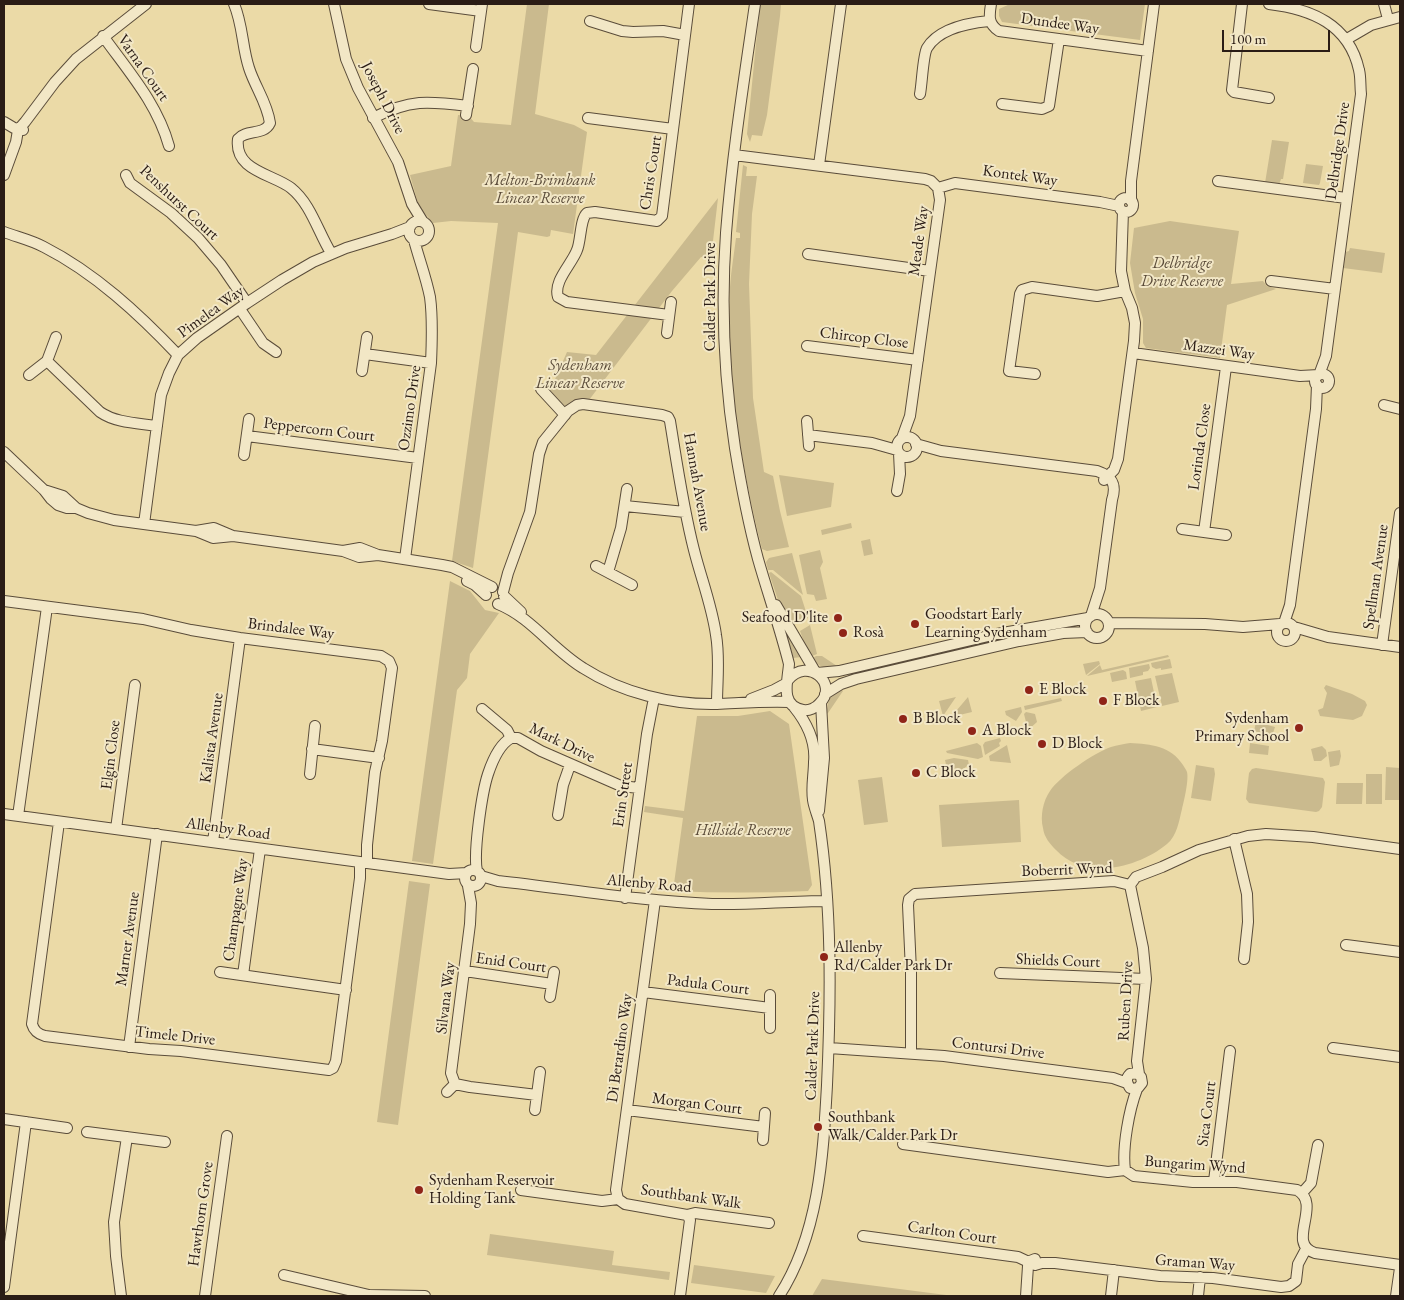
<!DOCTYPE html>
<html>
<head>
<meta charset="utf-8">
<style>
  body { margin:0 }
  #map { position:relative; width:1404px; height:1300px; overflow:hidden; background:#ebdaa7; font-family:"EB Garamond",serif }
  canvas { display:block }
  .frame { position:absolute; inset:0; border:5px solid #2a1c15; pointer-events:none }
  .scale { position:absolute; left:1222px; top:30px; width:108px; height:22px; box-sizing:border-box; border:2px solid #2a1c15; border-top:0; padding-left:6px; font-size:15px; line-height:18px; white-space:nowrap; color:#2a1c15; -webkit-text-stroke:4px #f2e7c6; paint-order:stroke }
</style>
</head>
<body>
<div id="map">
<canvas width="1404" height="1300"></canvas>
<div class="frame"></div>
<div class="scale">100 m</div>
</div>
<script>
const c = document.querySelector('canvas').getContext('2d');
c.lineJoin = 'round';
function fillPath(path, color) {
  c.fillStyle = color;
  c.fill(path, 'evenodd');
}
function strokePath(path, color, width, dash) {
  c.strokeStyle = color;
  c.lineWidth = width;
  c.lineCap = dash ? 'butt' : 'round';
  c.setLineDash(dash || []);
  c.stroke(path);
}
function write(font, color, halo, rows, align = 'center') {
  c.font = font + ' "EB Garamond",serif';
  c.lineWidth = 4;
  c.setLineDash([]);
  c.textBaseline = 'middle';
  c.strokeStyle = halo;
  c.fillStyle = color;
  for (const [text, x, y, turn = 0] of rows) {
    c.save();
    c.translate(x, y);
    c.rotate((+turn || 0) * Math.PI / 180);
    c.textAlign = isNaN(turn) ? turn : align;
    if (halo) c.strokeText(text, 0, 0);
    c.fillText(text, 0, 0);
    c.restore();
  }
}
fillPath(new Path2D(`
  M 527,4 L 549,4 L 535,114 L 574,125 L 587,132 L 573,234 L 551,230 L 550,236 L 547,237 L 518,232 L 473,568 L 452,561 L 498,223 L 451,221 L 433,223 L 419,207 L 410,175 L 451,166 L 458,115 L 469,116 L 474,122 L 511,125 Z
  M 760,4 L 781,4 L 780,16 L 767,115 L 762,136 L 752,135 L 750,142 L 747,134 Z
  M 1010,4 L 1145,4 L 1140,40 L 1002,22 L 999,16 L 999,9 Z
  M 1272,140 L 1289,142 L 1283,179 L 1281,179 L 1279,185 L 1265,183 Z
  M 1306,164 L 1323,166 L 1320,183 L 1319,185 L 1303,183 Z
  M 743,165 L 747,167 L 746,176 L 757,176 L 752,214 L 749,284 L 753,398 L 764,472 L 773,476 L 780,511 L 789,547 L 767,551 L 762,549 C 741,466 726,374 730,287 C 731,271 734,254 736,238 L 740,238 L 740,233 L 736,232 Z
  M 718,198 L 711,258 L 701,257 L 672,291 L 589,400 L 575,401 L 564,408 L 549,393 L 567,352 L 596,355 Z
  M 1170,221 L 1239,231 L 1231,284 L 1263,281 L 1267,286 L 1276,289 L 1227,305 L 1220,358 L 1146,348 L 1143,343 L 1143,319 L 1135,293 L 1130,263 L 1134,228 Z
  M 1350,248 L 1385,253 L 1382,273 L 1343,268 L 1345,252 L 1349,251 Z
  M 779,475 L 834,483 L 831,507 L 787,516 Z
  M 851,523 L 852,528 L 822,535 L 821,530 Z
  M 870,539 L 873,554 L 864,556 L 861,541 Z
  M 820,550 L 823,562 L 820,568 L 827,599 L 816,601 L 814,595 L 807,594 L 799,555 Z
  M 792,553 L 803,595 L 773,570 L 768,570 L 766,562 L 769,558 Z
  M 771,572 L 801,596 L 808,618 L 798,623 L 797,620 L 789,622 L 778,600 L 769,573 Z
  M 450,581 L 470,591 L 485,610 L 499,613 L 470,654 L 467,678 L 457,690 L 433,864 L 412,861 Z
  M 784,623 L 802,657 L 793,658 Z
  M 810,625 L 817,654 L 812,656 L 804,642 L 800,631 Z
  M 1168,655 L 1169,657 L 1087,676 L 1100,665 L 1102,670 Z
  M 816,656 L 822,656 L 837,666 C 826,668 819,669 813,658 Z
  M 1170,659 L 1172,668 L 1161,670 L 1161,668 L 1156,669 L 1152,667 L 1151,663 Z
  M 1099,661 L 1100,664 L 1086,675 L 1083,664 Z
  M 1149,664 L 1150,668 L 1148,671 L 1143,672 L 1143,675 L 1130,678 L 1129,668 Z
  M 1123,670 L 1126,672 L 1127,679 L 1112,682 L 1110,673 Z
  M 1172,673 L 1179,702 L 1162,706 L 1155,676 Z
  M 1151,678 L 1157,707 L 1141,711 L 1135,681 Z
  M 1326,685 L 1352,694 L 1365,701 L 1367,705 L 1362,716 L 1353,720 L 1320,716 L 1318,710 L 1323,708 L 1327,693 L 1324,688 Z
  M 841,689 L 843,691 L 828,713 L 826,714 L 829,699 Z
  M 956,697 L 943,716 L 939,701 Z
  M 968,697 L 972,712 L 951,717 Z
  M 1061,698 L 1062,701 L 1025,710 L 1024,706 Z
  M 1021,707 L 1022,712 L 1016,721 L 1006,715 L 1005,711 Z
  M 770,711 L 789,724 L 812,885 L 808,891 C 763,893 718,893 673,891 L 683,818 L 644,812 L 645,806 L 684,811 L 697,716 L 738,716 Z
  M 1026,712 L 1035,714 L 1037,722 L 1028,730 L 1024,714 Z
  M 1256,722 L 1275,727 L 1272,736 L 1254,731 Z
  M 1000,738 L 1001,741 L 999,743 L 1000,746 L 985,755 L 983,745 L 985,742 Z
  M 977,743 L 981,746 L 983,757 L 978,759 L 947,753 L 946,751 Z
  M 1130,743 C 1151,744 1171,746 1183,765 C 1184,767 1186,769 1187,772 C 1189,780 1184,801 1182,809 C 1179,821 1177,836 1167,844 C 1138,868 1085,881 1056,850 C 1050,844 1044,837 1043,828 C 1040,816 1043,801 1050,791 C 1060,776 1094,753 1111,747 C 1117,745 1124,744 1130,743 Z
  M 1250,743 L 1269,746 L 1268,755 L 1249,753 Z
  M 1007,745 L 1011,763 L 990,761 L 989,756 Z
  M 1322,746 L 1326,750 L 1327,756 L 1321,761 L 1314,761 L 1311,749 Z
  M 1340,750 L 1341,756 L 1339,765 L 1330,767 L 1328,752 Z
  M 954,758 L 968,760 L 969,765 L 949,778 L 945,760 Z
  M 1196,765 L 1214,768 L 1215,774 L 1211,801 L 1191,798 Z
  M 1386,767 L 1400,768 L 1400,800 L 1385,800 Z
  M 1256,768 L 1323,778 L 1325,782 L 1322,807 L 1319,811 L 1316,812 L 1249,803 L 1246,799 L 1249,773 L 1252,769 Z
  M 1366,774 L 1382,774 L 1382,804 L 1366,804 Z
  M 882,777 L 888,822 L 864,825 L 858,780 Z
  M 1337,783 L 1363,783 L 1362,804 L 1336,804 Z
  M 1019,800 L 1021,842 L 942,847 L 939,805 Z
  M 409,881 L 430,884 L 398,1125 L 377,1122 Z
  M 490,1234 L 614,1251 L 612,1265 L 670,1272 L 669,1280 L 487,1255 Z
  M 694,1265 L 775,1276 L 766,1293 L 691,1283 Z
  M 822,1279 L 954,1296 L 812,1296 Z`), '#caba8e');
const minor = new Path2D(`
  M 234,4 C 243,25 242,47 249,68 C 255,87 267,102 270,123 C 264,136 246,129 238,139 C 234,171 273,174 291,188 C 311,204 318,232 331,253
  M 334,4 L 346,59 L 358,88 L 398,162 L 412,204 L 423,222
  M 429,4 L 481,11
  M 755,4 C 744,80 732,156 726,233 C 721,303 724,377 735,448 C 741,485 748,522 758,559 C 768,594 780,628 789,664 C 788,680 779,706 803,710 C 809,711 816,708 820,703 C 839,684 808,656 788,680
  M 991,4 C 989,16 988,24 999,31 L 1148,51
  M 1242,4 L 1232,90 L 1234,92 L 1269,98
  M 1269,4 C 1311,9 1349,24 1359,70 C 1361,78 1360,86 1361,94 L 1326,356 L 1319,375
  M 1384,4 L 1388,19
  M 590,21 L 622,31 L 633,32 L 663,31 L 685,35
  M 103,36 C 128,71 157,103 169,146
  M 1347,39 L 1371,25 L 1400,17
  M 476,47 L 482,4
  M 920,94 C 922,84 923,55 927,48 C 939,28 968,23 989,21
  M 1002,104 L 1042,109 L 1049,106 L 1059,39
  M 466,115 L 473,69
  M 373,118 C 410,99 428,101 468,106
  M 588,118 L 673,129
  M 4,122 L 14,128 L 23,130
  M 734,155 L 925,179 L 931,181 L 938,188 L 940,200 L 910,416 L 902,438
  M 819,165 L 841,4
  M 4,175 L 16,142 L 18,130 L 25,122 L 55,82 L 76,59 L 146,4
  M 126,175 L 130,183 L 171,213 L 198,238 L 221,265 L 247,303
  M 1218,181 L 1346,198
  M 938,188 L 955,183 L 1100,202 L 1119,206
  M1119 205a7 7 0 1 1 14 0a7 7 0 1 1-14 0Z
  M 1131,201 L 1131,181 L 1154,4
  M409 231a10 10 0 1 1 20 0a10 10 0 1 1-20 0Z
  M 4,232 C 17,237 31,240 44,247 C 95,273 139,314 178,355
  M 808,254 L 930,271
  M 1271,281 L 1335,289
  M 240,309 L 263,343 L 276,352
  M 669,315 L 567,302 L 558,297 C 553,281 572,264 577,250 C 581,241 580,219 587,213 L 595,212 L 657,221 L 662,216 L 689,4
  M 667,333 L 671,302
  M 807,346 L 918,360
  M 1133,353 L 1300,376 L 1319,375
  M 365,354 L 431,363
  M 47,361 L 100,412 C 116,423 137,423 157,426
  M 362,371 L 367,337
  M 1035,374 L 1009,371 L 1020,294 L 1022,290 L 1032,287 L 1097,296 L 1125,291
  M1315 381a7 7 0 1 1 14 0a7 7 0 1 1-14 0Z
  M 29,375 L 47,361 L 56,337
  M 541,389 L 565,415
  M 1384,405 L 1400,409
  M 807,421 L 809,446
  M 808,435 L 872,443 L 897,450
  M 247,436 L 418,458
  M897 447a10 10 0 1 1 20 0a10 10 0 1 1-20 0Z
  M 916,444 L 941,451 L 1097,471 C 1112,476 1117,484 1112,500 L 1100,588 L 1091,616
  M 4,452 L 44,490 L 51,499 L 58,505 L 67,508 L 76,508 L 88,513 L 114,520 L 196,531 L 213,538 L 233,536 L 343,551 L 359,557 L 378,555 L 442,565 L 452,567 L 492,587
  M 244,455 L 249,419
  M 1104,480 L 1114,470 L 1118,459 L 1134,341 L 1135,323 L 1132,308 L 1125,291 L 1121,271 L 1123,211
  M 44,490 L 63,496 L 76,508
  M 897,491 L 900,474 L 899,453
  M 625,506 L 685,512
  M 144,524 L 161,395 L 169,373 L 178,355 L 197,338 L 247,303 L 282,280 L 313,262 L 346,248 L 392,234 L 410,227
  M 1182,529 L 1226,535
  M 196,531 L 214,528 L 233,536
  M 1204,532 L 1226,367
  M 343,551 L 360,548 L 378,555
  M 405,559 L 431,363 C 432,341 433,319 430,297 C 426,277 419,259 414,240
  M 596,566 L 632,585
  M 608,572 L 621,528 L 627,489
  M 467,581 L 475,585 L 486,595
  M 503,592 L 508,573 L 530,512 L 539,454 L 543,442 L 568,411 L 577,405 L 583,404 L 662,415 L 668,417 L 670,421 C 677,464 683,507 694,550 C 701,578 712,606 716,635 C 720,658 717,681 717,704
  M 504,596 L 521,612
  M 4,601 L 143,619 L 191,630 L 240,638 L 381,656 L 389,661 L 392,668 L 382,741 L 375,772 L 367,845 L 367,862
  M 498,604 C 531,617 553,650 583,668 C 622,693 671,705 717,704 C 741,703 765,701 789,702
  M 776,605 L 816,673
  M1085 626a12 12 0 1 1 24 0a12 12 0 1 1-24 0Z
  M1277 632a9 9 0 1 1 18 0a9 9 0 1 1-18 0Z
  M 1109,623 L 1205,624 L 1243,627 L 1280,624
  M 1284,623 L 1290,605 L 1316,409 L 1317,385
  M 1294,627 L 1328,637 L 1400,647
  M 1382,645 L 1400,513
  M 817,673 L 839,671 L 997,634 L 1088,618
  M 825,694 L 841,684 L 856,679 L 1019,641 L 1063,633 L 1087,632
  M 751,699 L 774,690 L 787,683
  M 482,709 L 507,730 L 511,738 L 518,738 L 541,751 L 621,786 L 639,788
  M 312,749 L 379,758
  M 310,774 L 315,726
  M 819,811 L 824,758 L 821,703
  M 4,814 L 449,874 L 467,873
  M 558,815 L 563,785 L 570,765
  M 18,816 L 47,607
  M 59,822 L 32,1024 C 34,1031 38,1034 45,1036 L 149,1049 L 181,1051 L 329,1070 L 333,1068 L 336,1061 L 360,878 L 360,862
  M 116,829 L 135,685
  M 1234,839 L 1247,894 L 1248,922 L 1244,959
  M 213,842 L 240,638
  M465 878a8 8 0 1 1 16 0a8 8 0 1 1-16 0Z
  M 477,871 C 473,853 482,792 488,774 C 492,762 500,744 511,738
  M 481,876 L 498,881 C 570,889 640,901 712,904 C 750,905 788,901 827,901
  M 1130,885 L 1136,877 L 1162,867 L 1199,850 L 1248,836 L 1266,834 L 1313,837 L 1400,849
  M 1130,885 L 1143,948 L 1146,979 L 1137,1061 L 1139,1074
  M 625,898 L 647,734 L 654,698
  M 1346,945 L 1400,952
  M 465,971 L 552,984
  M 220,972 L 346,990
  M 1000,973 L 1146,979
  M 243,975 L 260,849
  M 643,992 L 770,1008
  M 550,997 L 554,972
  M 770,1028 L 770,995
  M 129,1047 L 157,834
  M 829,1048 L 944,1056 L 1113,1078 L 1127,1083
  M 1333,1048 L 1400,1057
  M 911,1053 L 911,971 L 908,905 L 909,899 L 915,894 L 1114,881 L 1130,885
  M 455,1084 L 470,1087 L 537,1095
  M 1130,1088 C 1127,1083 1125,1079 1130,1074 L 1137,1073 L 1141,1077 L 1142,1083 L 1138,1088 L 1133,1089
  M 447,1092 L 455,1084 L 451,1073 L 470,924 L 471,903 L 468,886
  M 535,1110 L 540,1072
  M 627,1110 L 764,1127
  M 4,1119 L 67,1128
  M 87,1132 L 165,1142
  M 763,1140 L 765,1113
  M 903,1144 L 1108,1172 L 1125,1170 L 1134,1176 L 1193,1182 L 1237,1182 L 1297,1190 C 1323,1204 1285,1244 1315,1253 L 1400,1265
  M 1125,1170 C 1122,1148 1129,1110 1137,1089
  M 1214,1181 L 1230,1051
  M 521,1190 L 602,1201 L 618,1199 L 625,1204 L 687,1215 L 695,1213 L 769,1223
  M 1302,1193 L 1311,1183 L 1318,1145
  M 618,1199 L 616,1190 L 655,900
  M 863,1236 L 1018,1257 L 1035,1265
  M 1035,1265 L 1042,1263 L 1055,1263 L 1160,1276 L 1213,1278 L 1281,1287 L 1289,1286 L 1296,1281 L 1298,1264 L 1306,1249
  M 284,1275 L 369,1295 L 425,1296
  M 4,1287 L 26,1122
  M 121,1296 L 116,1256 L 114,1222 L 127,1137
  M 205,1296 L 227,1136
  M 680,1296 L 690,1220 L 687,1215
  M 779,1296 C 819,1234 823,1157 827,1085 C 831,998 832,908 819,821 C 817,814 814,807 813,800 C 811,787 814,774 814,762 C 816,741 807,723 794,707
  M 1026,1296 L 1028,1266 L 1030,1261 L 1035,1259
  M 1111,1296 L 1114,1270
  M 1198,1296 L 1200,1277
  M 1396,1296 L 1400,1268`);
strokePath(minor, '#5a4c3a', 12);
strokePath(minor, '#f2e7c6', 10);
for (const [x, y, r, color] of [
  [838,618,5,"#8f2418"],
  [915,624,5,"#8f2418"],
  [843,633,5,"#8f2418"],
  [1029,690,5,"#8f2418"],
  [1103,701,5,"#8f2418"],
  [903,719,5,"#8f2418"],
  [1299,728,5,"#8f2418"],
  [972,731,5,"#8f2418"],
  [1042,744,5,"#8f2418"],
  [916,773,5,"#8f2418"],
  [824,957,5,"#8f2418"],
  [818,1127,5,"#8f2418"],
  [419,1190,5,"#8f2418"]
]) {
  const dot = new Path2D();
  dot.arc(x, y, r, 0, 2 * Math.PI);
  c.fillStyle = color;
  c.fill(dot);
  strokePath(dot, '#f2e7c6', 2);
}
write('16px', '#2a1c15', '#f2e7c6', [
  ["Dundee Way",1060,24,8],
  ["Varna Court",143,68,55],
  ["Joseph Drive",383,98,63],
  ["Delbridge Drive",1338,151,-82],
  ["Chris Court",651,173,-81],
  ["Kontek Way",1020,176,8],
  ["Penshurst Court",179,203,43],
  ["Meade Way",919,241,-82],
  ["Calder Park Drive",711,297,-90],
  ["Pimelea Way",211,312,-36],
  ["Chircop Close",864,338,7],
  ["Mazzei Way",1219,350,8],
  ["Ozzimo Drive",410,408,-82],
  ["Peppercorn Court",319,430,7],
  ["Lorinda Close",1200,447,-82],
  ["Hannah Avenue",697,482,80],
  ["Spellman Avenue",1376,577,-82],
  ["Brindalee Way",291,629,7],
  ["Kalista Avenue",212,738,-82],
  ["Mark Drive",562,743,26],
  ["Elgin Close",111,755,-83],
  ["Erin Street",623,795,-82],
  ["Allenby Road",228,829,8],
  ["Boberrit Wynd",1067,870,-2],
  ["Allenby Road",649,884,5],
  ["Champagne Way",236,910,-82],
  ["Marner Avenue",128,939,-82],
  ["Shields Court",1058,961,2],
  ["Enid Court",511,963,8],
  ["Padula Court",708,985,7],
  ["Silvana Way",446,998,-83],
  ["Ruben Drive",1126,1001,-87],
  ["Timele Drive",175,1036,6],
  ["Calder Park Drive",813,1046,-88],
  ["Di Berardino Way",620,1048,-82],
  ["Contursi Drive",998,1048,7],
  ["Morgan Court",697,1104,7],
  ["Sica Court",1207,1114,-83],
  ["Bungarim Wynd",1195,1165,4],
  ["Southbank Walk",691,1197,8],
  ["Hawthorn Grove",201,1214,-82],
  ["Carlton Court",952,1233,8],
  ["Graman Way",1195,1263,4]
]);
write('italic 16px', '#5a4b39', '#f2e7c6', [
  ["Melton-Brimbank",540,181],
  ["Linear Reserve",540,199],
  ["Delbridge",1182,264],
  ["Drive Reserve",1182,282],
  ["Sydenham",580,366],
  ["Linear Reserve",580,384],
  ["Hillside Reserve",743,831]
]);
write('16px', '#2a1c15', '#f2e7c6', [
  ["Goodstart Early",925,615],
  ["Learning Sydenham",925,633],
  ["Seafood D'lite",828,618,"right"],
  ["Rosà",853,633],
  ["E Block",1039,690],
  ["F Block",1113,701],
  ["B Block",913,719],
  ["Sydenham",1289,719,"right"],
  ["Primary School",1289,737,"right"],
  ["A Block",982,731],
  ["D Block",1052,744],
  ["C Block",926,773],
  ["Allenby",834,948],
  ["Rd/Calder Park Dr",834,966],
  ["Southbank",828,1118],
  ["Walk/Calder Park Dr",828,1136],
  ["Sydenham Reservoir",429,1181],
  ["Holding Tank",429,1199]
], 'left');
</script>
</body>
</html>
